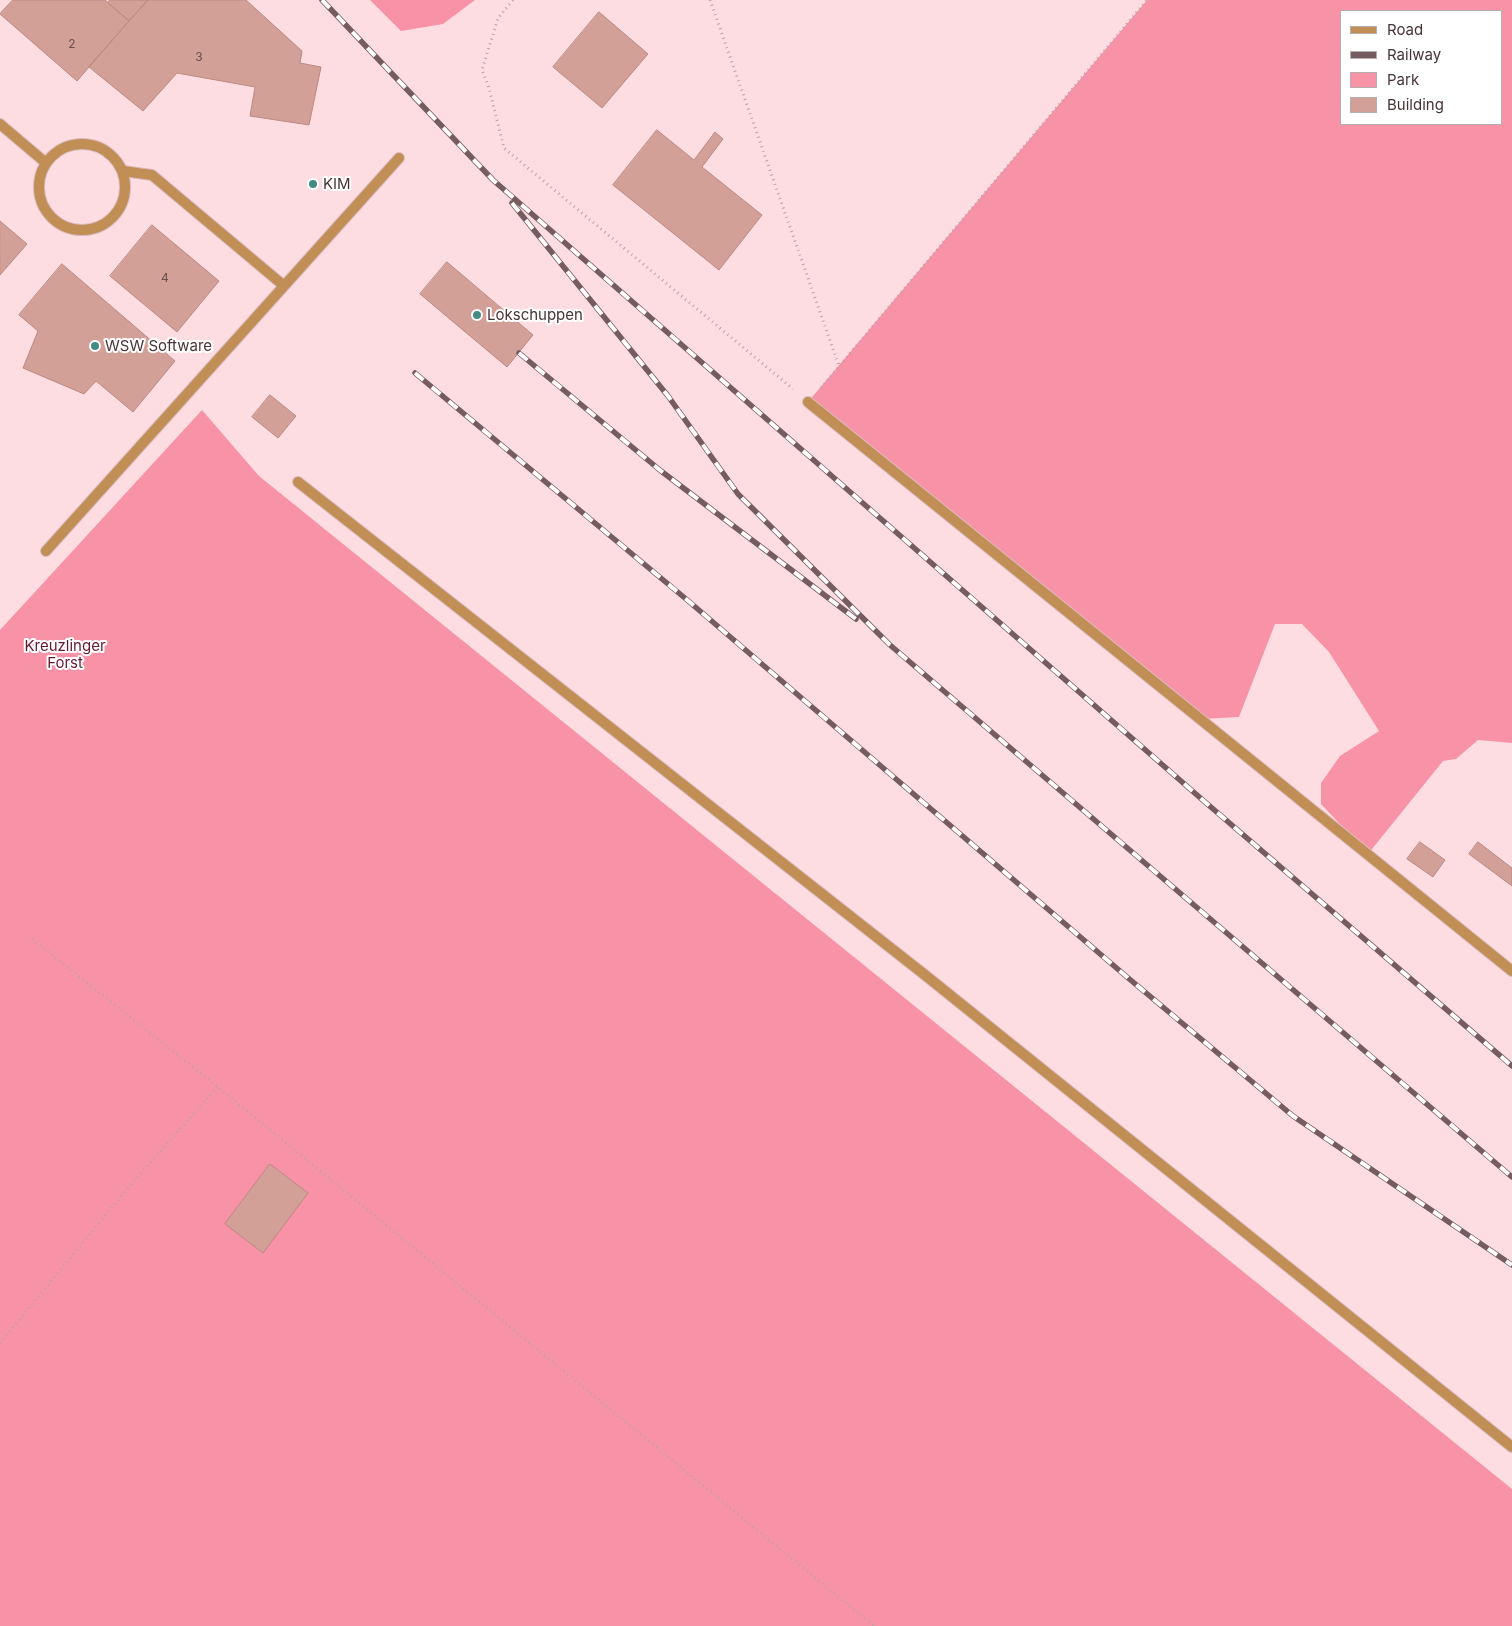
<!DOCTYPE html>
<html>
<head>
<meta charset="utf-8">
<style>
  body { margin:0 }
  #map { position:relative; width:1512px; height:1626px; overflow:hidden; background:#fedde2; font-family:Inter,sans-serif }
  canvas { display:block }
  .legend { position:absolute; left:1340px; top:10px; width:162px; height:115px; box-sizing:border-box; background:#fff; border:1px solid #b6adaf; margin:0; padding:6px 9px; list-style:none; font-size:15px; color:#483236 }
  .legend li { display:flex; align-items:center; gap:10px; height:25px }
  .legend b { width:25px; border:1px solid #b6adaf }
</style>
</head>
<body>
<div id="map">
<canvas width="1512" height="1626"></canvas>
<ul class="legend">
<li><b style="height:6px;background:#c18e55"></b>Road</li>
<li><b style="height:6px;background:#755c60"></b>Railway</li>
<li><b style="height:14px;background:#f893a7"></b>Park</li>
<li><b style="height:14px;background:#d3a098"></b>Building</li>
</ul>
</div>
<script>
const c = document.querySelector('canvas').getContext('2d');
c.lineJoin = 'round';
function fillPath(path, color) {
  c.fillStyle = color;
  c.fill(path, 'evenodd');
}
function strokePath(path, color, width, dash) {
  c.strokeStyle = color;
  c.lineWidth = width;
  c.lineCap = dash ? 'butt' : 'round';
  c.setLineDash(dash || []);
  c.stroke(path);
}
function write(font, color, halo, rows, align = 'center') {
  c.font = font + ' Inter,sans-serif';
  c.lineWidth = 4;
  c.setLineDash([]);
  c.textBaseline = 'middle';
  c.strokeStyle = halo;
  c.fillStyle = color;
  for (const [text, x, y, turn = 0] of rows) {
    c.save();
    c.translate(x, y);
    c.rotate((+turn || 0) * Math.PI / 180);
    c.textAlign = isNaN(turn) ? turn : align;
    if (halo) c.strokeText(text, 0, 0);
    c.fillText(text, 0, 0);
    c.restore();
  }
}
fillPath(new Path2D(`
  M 370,0 L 475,0 L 443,24 L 401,31 Z
  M 1147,0 L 1512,0 L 1512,743 L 1478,740 L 1456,759 L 1443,761 L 1368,854 L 1321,804 L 1321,783 L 1340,756 L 1379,731 L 1329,652 L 1302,624 L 1275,624 L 1239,717 L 1201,719 L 808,402 ZM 1341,11 L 1501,11 L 1501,124 L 1341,124 Z
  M 202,410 L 259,476 L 1512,1489 L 1512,1626 L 0,1626 L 0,630 Z`), '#f893a7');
const building = new Path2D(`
  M 13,0 L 105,0 L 129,21 L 77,81 L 0,14 Z
  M 110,0 L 148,0 L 129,21 L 108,3 Z
  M 148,0 L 246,0 L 302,51 L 300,63 L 321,67 L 309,125 L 250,116 L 255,87 L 177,73 L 143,111 L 89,67 Z
  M 599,12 L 648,54 L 602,108 L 553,67 Z
  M 657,130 L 694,160 L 715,132 L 723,139 L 702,167 L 762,215 L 719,270 L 613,185 Z
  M 0,221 L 27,244 L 0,275 Z
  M 152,225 L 219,281 L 177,332 L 110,276 Z
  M 447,262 L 533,335 L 507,367 L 420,294 Z
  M 62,264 L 175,361 L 133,412 L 96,381 L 84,394 L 23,368 L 38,331 L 19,315 Z
  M 270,395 L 296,416 L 278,438 L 252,417 Z
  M 1420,842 L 1445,860 L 1433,877 L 1407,859 Z
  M 1478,842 L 1512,868 L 1512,886 L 1469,854 Z
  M 270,1164 L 308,1193 L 263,1253 L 225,1224 Z`);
fillPath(building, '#d3a098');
strokePath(building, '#bb8982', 1);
const service = new Path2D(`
  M 123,171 L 152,175 L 283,285
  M 808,402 L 1512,971
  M 298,482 L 925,975 L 1512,1447
  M 46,551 L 399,158`);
const minor = new Path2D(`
  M 0,124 L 46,163
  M39 187a43 43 0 1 1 86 0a43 43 0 1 1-86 0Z`);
strokePath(service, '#dabbc0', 12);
strokePath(minor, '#dabbc0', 12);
strokePath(new Path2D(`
  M 513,0 L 498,18 L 482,70 L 489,88 L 504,148 L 793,389
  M 710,0 L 839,366
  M 821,388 L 1147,0
  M 32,939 L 218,1087 L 874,1626
  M 0,1343 L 138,1176 L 218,1087`), '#bea0a5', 3, [1, 4]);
strokePath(service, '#c18e55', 10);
strokePath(minor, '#c18e55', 10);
const rail = new Path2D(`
  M 322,0 L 493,180 L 1205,802 L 1512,1066
  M 512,203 L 668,396 L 738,494 L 890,645 L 1512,1177
  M 519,353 L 661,471 L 856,619
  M 415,373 L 686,599 L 1127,977 L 1293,1116 L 1512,1265`);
strokePath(rail, '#755c60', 5.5);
strokePath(rail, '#fff', 4, [11]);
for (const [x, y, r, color] of [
  [313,184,5,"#448b85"],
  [477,315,5,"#448b85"],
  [95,346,5,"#448b85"]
]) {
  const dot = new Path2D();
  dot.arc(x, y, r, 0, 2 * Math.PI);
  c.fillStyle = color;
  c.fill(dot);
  strokePath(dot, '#fff', 2);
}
write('12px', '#6b4e4e', null, [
  ["2",72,44],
  ["3",199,57],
  ["4",165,278]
]);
write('15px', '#483236', '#fff', [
  ["KIM",323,184],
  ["Lokschuppen",487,315],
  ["WSW Software",105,346]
], 'left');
write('15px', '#66182e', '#fff', [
  ["Kreuzlinger",65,646],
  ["Forst",65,663]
]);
</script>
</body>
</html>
